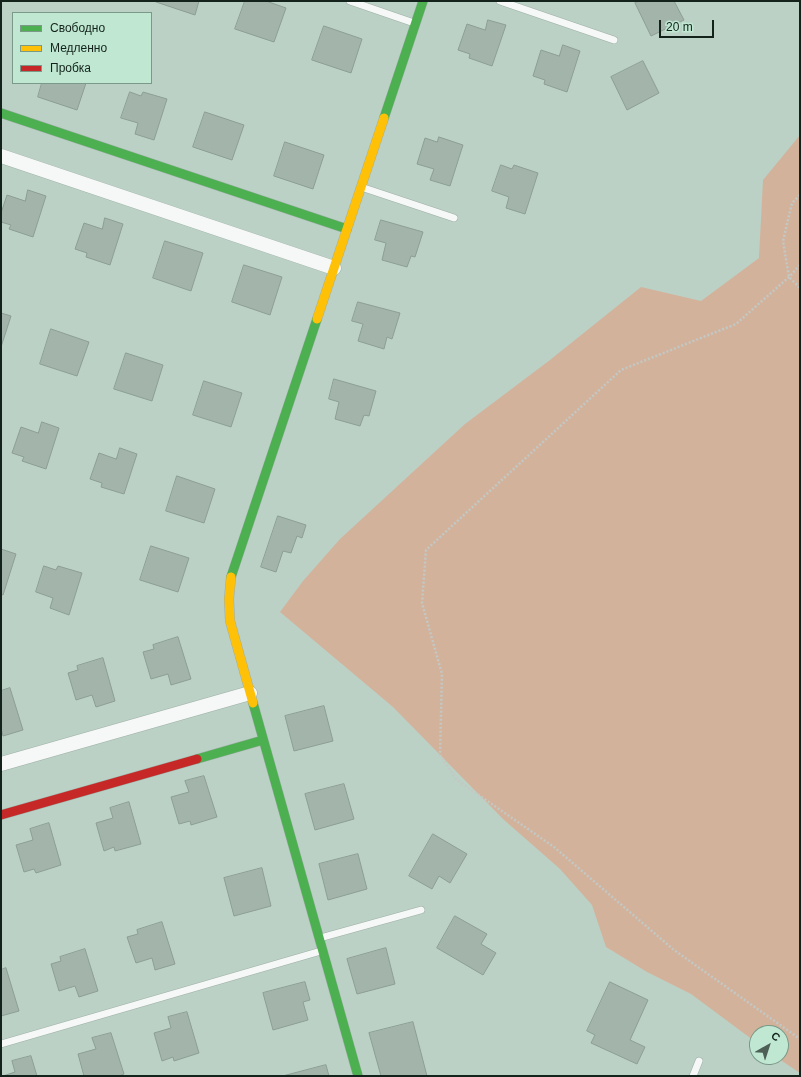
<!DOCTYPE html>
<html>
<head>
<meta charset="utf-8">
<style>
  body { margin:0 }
  #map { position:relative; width:801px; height:1077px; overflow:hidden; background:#bbd1c5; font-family:Arial,sans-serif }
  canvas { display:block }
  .frame { position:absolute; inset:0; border:2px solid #13231b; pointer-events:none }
  .legend { position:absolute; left:12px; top:12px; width:140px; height:72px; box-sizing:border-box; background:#bfe7d1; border:1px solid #7a9988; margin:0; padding:5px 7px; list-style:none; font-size:12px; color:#13231b }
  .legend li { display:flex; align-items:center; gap:8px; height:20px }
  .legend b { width:20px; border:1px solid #7a9988 }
  .north { position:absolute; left:749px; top:1025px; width:40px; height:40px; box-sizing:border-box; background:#bfe7d1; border:1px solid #7a9988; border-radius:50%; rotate:39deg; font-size:11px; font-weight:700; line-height:16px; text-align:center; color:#13231b }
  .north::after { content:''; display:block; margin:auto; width:14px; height:18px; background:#4e6056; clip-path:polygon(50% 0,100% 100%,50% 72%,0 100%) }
  .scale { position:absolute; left:659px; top:20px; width:55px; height:18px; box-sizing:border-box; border:2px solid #13231b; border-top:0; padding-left:5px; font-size:12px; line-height:14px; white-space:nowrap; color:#13231b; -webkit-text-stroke:3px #bfe7d1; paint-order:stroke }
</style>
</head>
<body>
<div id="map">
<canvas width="801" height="1077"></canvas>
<div class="frame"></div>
<ul class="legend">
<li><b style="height:5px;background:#4caf50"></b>Свободно</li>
<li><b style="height:5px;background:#ffc107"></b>Медленно</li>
<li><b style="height:5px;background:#c62828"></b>Пробка</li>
</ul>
<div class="north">С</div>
<div class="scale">20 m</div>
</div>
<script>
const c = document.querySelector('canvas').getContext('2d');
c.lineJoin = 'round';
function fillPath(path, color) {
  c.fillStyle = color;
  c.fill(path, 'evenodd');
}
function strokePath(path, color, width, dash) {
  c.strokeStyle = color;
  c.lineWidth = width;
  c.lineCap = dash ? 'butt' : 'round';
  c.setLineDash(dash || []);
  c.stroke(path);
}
fillPath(new Path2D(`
  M 800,135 L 800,1073 L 776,1057 L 781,1057 L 781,1033 L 757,1033 L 757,1043 L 691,994 L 647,972 L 606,947 L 592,905 L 560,869 L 503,819 L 393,707 L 280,612 L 303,581 L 340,539 L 465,424 L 550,360 L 641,287 L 701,301 L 759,258 L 763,180 Z`), '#d3b29c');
const building = new Path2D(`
  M 156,1 L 199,1 L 195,15 L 156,2 Z
  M 245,1 L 266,1 L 286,8 L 274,42 L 235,29 Z
  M 640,1 L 674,1 L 684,20 L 651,36 L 635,3 Z
  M 488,20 L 506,25 L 492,66 L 469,58 L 470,54 L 458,50 L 467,24 L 485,30 Z
  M 324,26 L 362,39 L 351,73 L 312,60 Z
  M 563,45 L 580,51 L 567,92 L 544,84 L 545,80 L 533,76 L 541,50 L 559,56 Z
  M 643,61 L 659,93 L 627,110 L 611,77 Z
  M 42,83 L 86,83 L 77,110 L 38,97 Z
  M 130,92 L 141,96 L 143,92 L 167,99 L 154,140 L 135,134 L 138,123 L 121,118 Z
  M 205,112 L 244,125 L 232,160 L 193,147 Z
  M 439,137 L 463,145 L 450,186 L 430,180 L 434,169 L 417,164 L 425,138 L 437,142 Z
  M 285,142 L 324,155 L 313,189 L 274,176 Z
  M 501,165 L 512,169 L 514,165 L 538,173 L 525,214 L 506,208 L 509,197 L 492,191 Z
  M 28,190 L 46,196 L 33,237 L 9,229 L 11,225 L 1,222 L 1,213 L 7,195 L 25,201 Z
  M 105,218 L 123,224 L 110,265 L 86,257 L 87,253 L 75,249 L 84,223 L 102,229 Z
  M 381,220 L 423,232 L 415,257 L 411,256 L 407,267 L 382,260 L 386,243 L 375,240 Z
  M 165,241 L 203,253 L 191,291 L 153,278 Z
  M 244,265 L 282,277 L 270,315 L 232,302 Z
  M 358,302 L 400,313 L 392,339 L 387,337 L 384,349 L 358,341 L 363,324 L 352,321 Z
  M 1,313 L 11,316 L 1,347 Z
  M 51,329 L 89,342 L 77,376 L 40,364 Z
  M 126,353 L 163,365 L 152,401 L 114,389 Z
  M 334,379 L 376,391 L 369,416 L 364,415 L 360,426 L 335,419 L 339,402 L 329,399 Z
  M 204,381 L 242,393 L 231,427 L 193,415 Z
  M 42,422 L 59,428 L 46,469 L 22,461 L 24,457 L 12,453 L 21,427 L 38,433 Z
  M 120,448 L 137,454 L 124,494 L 101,487 L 102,483 L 90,479 L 99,453 L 116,459 Z
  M 177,476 L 215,489 L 204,523 L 166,511 Z
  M 278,516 L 306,525 L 302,538 L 297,536 L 291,553 L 283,551 L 276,572 L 261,567 Z
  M 151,546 L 189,558 L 178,592 L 140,580 Z
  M 1,549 L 16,554 L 3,595 L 1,594 Z
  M 44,566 L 56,570 L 58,566 L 82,573 L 69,615 L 50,608 L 53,598 L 36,592 Z
  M 178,637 L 191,679 L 171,685 L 168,674 L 151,679 L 143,652 L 154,649 L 153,645 Z
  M 103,658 L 115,701 L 96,707 L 92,695 L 76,700 L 68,673 L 78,670 L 77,666 Z
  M 10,688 L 23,730 L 3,736 L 1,728 L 1,691 Z
  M 324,706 L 333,741 L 294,751 L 285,716 Z
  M 204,776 L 217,817 L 191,825 L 190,821 L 179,824 L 171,797 L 189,792 L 185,781 Z
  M 344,784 L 354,819 L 315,830 L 305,794 Z
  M 129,802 L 141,844 L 115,851 L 114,847 L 104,851 L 96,823 L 113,818 L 110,808 Z
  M 49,823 L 61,865 L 36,873 L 34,869 L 24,872 L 16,845 L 33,840 L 30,829 Z
  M 433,834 L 467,854 L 450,883 L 439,876 L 432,889 L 409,876 Z
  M 358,854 L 367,889 L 328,900 L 319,864 Z
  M 262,868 L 271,906 L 234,916 L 224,878 Z
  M 455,916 L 487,934 L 481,944 L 496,953 L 483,975 L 437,948 Z
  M 162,922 L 175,964 L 155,970 L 152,958 L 136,963 L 127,937 L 138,934 L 137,930 Z
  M 386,948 L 395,984 L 357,994 L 347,959 Z
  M 85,949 L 98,991 L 79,997 L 75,986 L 59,991 L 51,964 L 61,961 L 60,957 Z
  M 6,968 L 19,1011 L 1,1016 L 1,970 Z
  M 305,982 L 310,1000 L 303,1002 L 308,1020 L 273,1030 L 263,993 Z
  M 610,982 L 648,1000 L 630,1040 L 645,1047 L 637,1064 L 591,1043 L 595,1035 L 587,1031 Z
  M 187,1012 L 199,1053 L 174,1061 L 173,1057 L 162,1061 L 154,1033 L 171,1028 L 168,1017 Z
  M 413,1022 L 427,1076 L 381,1076 L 369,1033 Z
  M 111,1033 L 124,1074 L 119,1076 L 84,1076 L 78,1054 L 96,1049 L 92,1038 Z
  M 31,1056 L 37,1076 L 3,1076 L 15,1072 L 12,1061 Z
  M 326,1065 L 329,1076 L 283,1076 Z`);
fillPath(building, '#a3b4ab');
strokePath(building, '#8d9e95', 1);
const lane = new Path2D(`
  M 350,1 L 414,23
  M 500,1 L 614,40
  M 361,187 L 454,218
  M 320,938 L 421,910
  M 1,1044 L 321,951
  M 693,1076 L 699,1061`);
const street = new Path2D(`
  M 1,156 L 334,268
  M 1,764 L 250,693`);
const fast = new Path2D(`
  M 1,113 L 347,229
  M 384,118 L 423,1
  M 231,577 L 317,319
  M 253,703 L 358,1076
  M 197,759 L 263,740`);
const slow = new Path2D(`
  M 317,319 L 384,118
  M 231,577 L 229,599 L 230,621 L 253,703`);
const jam = new Path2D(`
  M 1,815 L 197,759`);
strokePath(lane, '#9dafa6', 8);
strokePath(street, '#9dafa6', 15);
strokePath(fast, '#9dafa6', 10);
strokePath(slow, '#9dafa6', 10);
strokePath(jam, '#9dafa6', 10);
strokePath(new Path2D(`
  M 800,195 L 792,203 L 783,241 L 789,277 L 800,288
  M 800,265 L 789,277 L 736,324 L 621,370 L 426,550 L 422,603 L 442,674 L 440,755 L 457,780 L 554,847 L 674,950 L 800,1039`), '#c2c8c4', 2.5, [2, 2]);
strokePath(lane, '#f5f8f6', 7);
strokePath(street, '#f5f8f6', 14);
strokePath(fast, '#4caf50', 9);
strokePath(slow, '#ffc107', 9);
strokePath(jam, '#c62828', 9);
</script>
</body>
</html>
